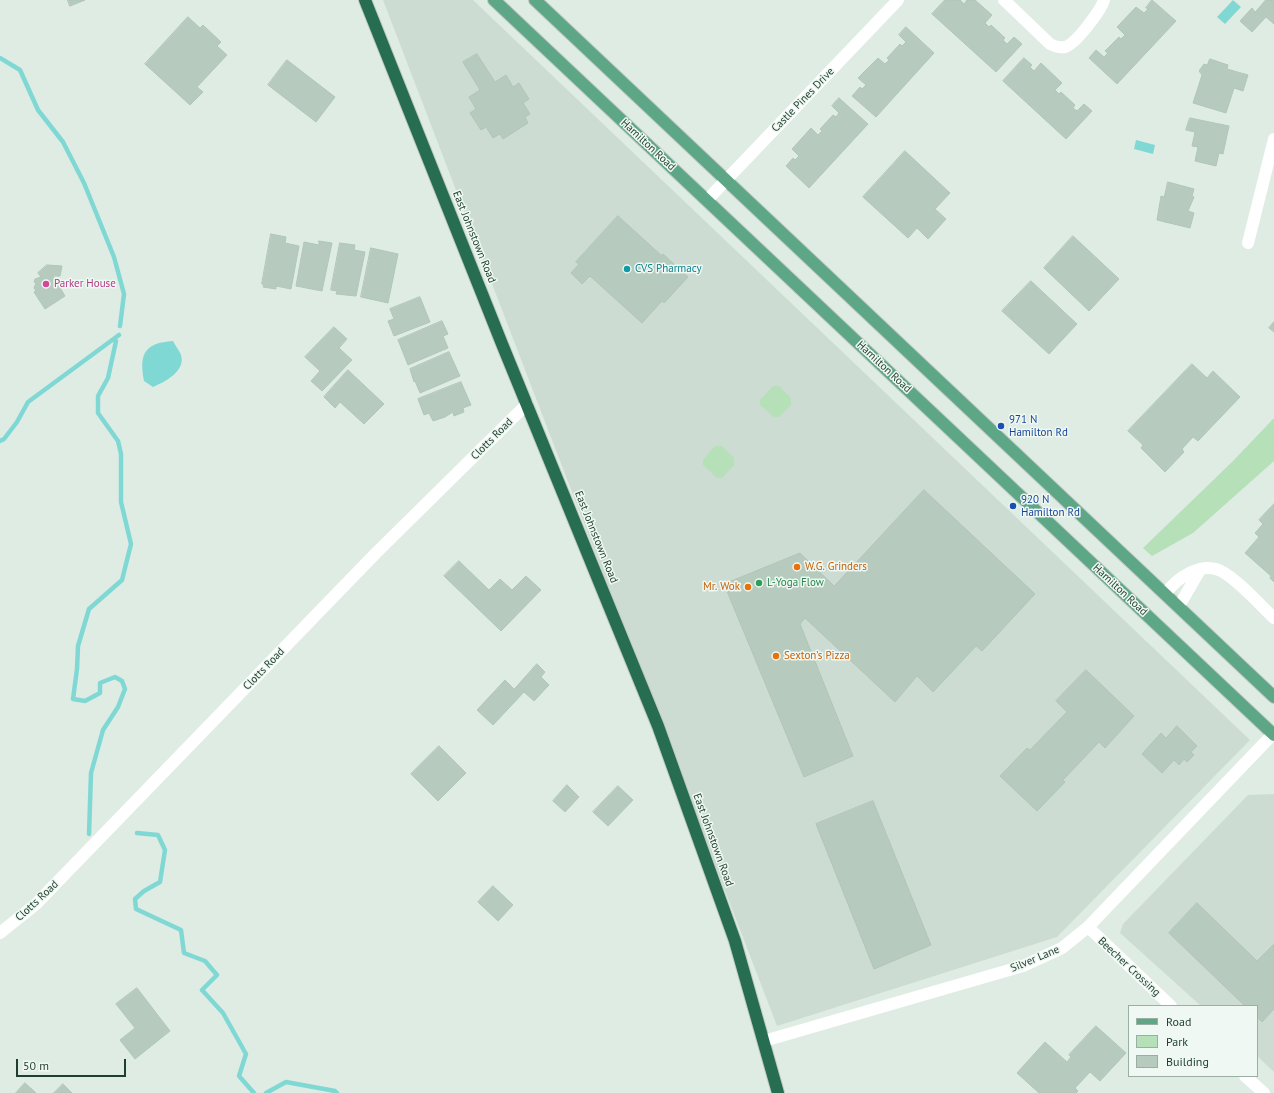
<!DOCTYPE html>
<html>
<head>
<meta charset="utf-8">
<style>
  body { margin:0 }
  #map { position:relative; width:1274px; height:1093px; overflow:hidden; background:#dfece3; font-family:"PT Sans",sans-serif }
  canvas { display:block }
  .legend { position:absolute; left:1128px; top:1005px; width:130px; height:72px; box-sizing:border-box; background:#eff8f2; border:1px solid #9baea4; margin:0; padding:5px 7px; list-style:none; font-size:12px; color:#1e3e2f }
  .legend li { display:flex; align-items:center; gap:8px; height:20px }
  .legend b { width:20px; border:1px solid #9baea4 }
  .scale { position:absolute; left:16px; top:1059px; width:110px; height:18px; box-sizing:border-box; border:2px solid #1e3e2f; border-top:0; padding-left:5px; font-size:12px; line-height:14px; white-space:nowrap; color:#1e3e2f; -webkit-text-stroke:3px #eff8f2; paint-order:stroke }
</style>
</head>
<body>
<div id="map">
<canvas width="1274" height="1093"></canvas>
<ul class="legend">
<li><b style="height:5px;background:#5ea786"></b>Road</li>
<li><b style="height:11px;background:#b5e0b8"></b>Park</li>
<li><b style="height:11px;background:#b7cabe"></b>Building</li>
</ul>
<div class="scale">50 m</div>
</div>
<script>
const c = document.querySelector('canvas').getContext('2d');
c.lineJoin = 'round';
function fillPath(path, color) {
  c.fillStyle = color;
  c.fill(path, 'evenodd');
}
function strokePath(path, color, width, dash) {
  c.strokeStyle = color;
  c.lineWidth = width;
  c.lineCap = dash ? 'butt' : 'round';
  c.setLineDash(dash || []);
  c.stroke(path);
}
function write(font, color, halo, rows, align = 'center') {
  c.font = font + ' "PT Sans",sans-serif';
  c.lineWidth = 3;
  c.setLineDash([]);
  c.textBaseline = 'middle';
  c.strokeStyle = halo;
  c.fillStyle = color;
  for (const [text, x, y, turn = 0] of rows) {
    c.save();
    c.translate(x, y);
    c.rotate((+turn || 0) * Math.PI / 180);
    c.textAlign = isNaN(turn) ? turn : align;
    if (halo) c.strokeText(text, 0, 0);
    c.fillText(text, 0, 0);
    c.restore();
  }
}
fillPath(new Path2D(`
  M 383,0 L 473,0 L 1250,740 L 1057,937 L 777,1026 Z
  M 1274,794 L 1274,1072 L 1257,1056 L 1257,1006 L 1201,1006 L 1120,933 L 1123,924 L 1248,795 Z`), '#cddcd2');
fillPath(new Path2D(`
  M 773,386 L 779,386 L 791,398 L 791,405 L 779,417 L 774,417 L 760,405 L 760,400 Z
  M 1274,418 L 1274,461 L 1193,533 L 1152,556 L 1143,548 L 1233,461 Z
  M 715,446 L 722,446 L 734,458 L 734,465 L 722,478 L 717,478 L 703,465 L 703,460 Z`), '#b5e0b8');
fillPath(new Path2D(`
  M 1233,0 L 1241,7 L 1225,24 L 1217,17 Z
  M 1136,140 L 1155,145 L 1153,154 L 1134,149 Z
  M 173,341 C 175,345 179,350 181,355 C 186,371 165,382 153,387 L 144,381 C 139,354 144,343 173,341 Z`), '#80d8d4');
strokePath(new Path2D(`
  M 0,58 L 20,70 L 38,110 L 63,142 L 84,183 L 114,257 L 124,294 L 120,326
  M 0,441 L 4,439 L 17,422 L 28,402 L 119,335
  M 137,833 L 158,835 L 165,850 L 160,882 L 144,891 L 135,899 L 136,909 L 181,930 L 184,953 L 205,961 L 217,975 L 202,990 L 223,1013 L 246,1054 L 239,1076 L 254,1093
  M 89,834 L 91,773 L 103,730 L 118,707 L 125,689 L 122,681 L 115,677 L 100,683 L 100,693 L 85,701 L 73,699 L 77,669 L 78,646 L 89,609 L 122,580 L 131,544 L 121,502 L 121,454 L 118,441 L 98,413 L 98,396 L 108,378 L 116,341
  M 266,1093 L 286,1082 L 335,1091 L 337,1093`), '#80d8d4', 4.5);
const building = new Path2D(`
  M 68,0 L 85,0 L 70,6 Z
  M 945,0 L 960,0 L 964,4 L 967,0 L 975,0 L 992,15 L 985,23 L 989,27 L 991,25 L 1005,38 L 1003,40 L 1007,44 L 1014,37 L 1022,44 L 996,72 L 932,14 Z
  M 1152,0 L 1176,21 L 1117,84 L 1089,58 L 1096,50 L 1104,57 L 1108,53 L 1105,51 L 1119,37 L 1121,39 L 1125,35 L 1117,27 L 1136,7 L 1144,13 L 1148,9 L 1146,8 Z
  M 1266,0 L 1274,0 L 1274,24 L 1266,17 L 1252,32 L 1240,21 L 1252,8 L 1255,12 Z
  M 188,17 L 200,28 L 203,25 L 221,42 L 217,46 L 227,55 L 197,87 L 203,92 L 190,105 L 145,64 Z
  M 906,27 L 934,53 L 876,117 L 852,96 L 860,87 L 862,89 L 866,85 L 858,78 L 878,58 L 885,64 L 889,60 L 887,58 L 900,44 L 902,46 L 906,42 L 899,35 Z
  M 477,54 L 495,82 L 506,75 L 513,87 L 519,83 L 529,99 L 523,103 L 530,114 L 525,117 L 528,123 L 503,139 L 500,134 L 493,138 L 486,127 L 481,130 L 470,113 L 476,109 L 469,97 L 480,90 L 463,62 Z
  M 1024,58 L 1032,65 L 1030,67 L 1034,71 L 1041,63 L 1062,83 L 1055,90 L 1059,94 L 1061,92 L 1075,105 L 1073,108 L 1077,111 L 1084,104 L 1092,111 L 1066,139 L 1003,81 Z
  M 1210,59 L 1228,65 L 1227,69 L 1248,75 L 1243,91 L 1234,88 L 1226,113 L 1193,103 L 1202,75 L 1199,71 L 1204,64 L 1207,65 Z
  M 287,60 L 335,97 L 316,122 L 268,85 Z
  M 839,98 L 868,124 L 809,188 L 786,166 L 793,158 L 795,160 L 799,156 L 792,149 L 811,128 L 818,135 L 822,131 L 820,129 L 833,115 L 836,117 L 839,113 L 832,106 Z
  M 1190,118 L 1229,126 L 1223,154 L 1219,153 L 1216,166 L 1195,161 L 1198,147 L 1192,146 L 1195,132 L 1186,130 Z
  M 905,151 L 950,193 L 935,209 L 946,219 L 928,239 L 917,228 L 908,238 L 863,197 Z
  M 1168,182 L 1194,189 L 1192,196 L 1194,197 L 1188,211 L 1194,213 L 1190,228 L 1157,220 L 1161,196 L 1164,197 Z
  M 618,216 L 662,256 L 663,254 L 688,277 L 664,303 L 662,301 L 642,323 L 590,276 L 582,284 L 571,273 L 579,264 L 576,262 Z
  M 271,234 L 286,237 L 285,243 L 299,246 L 291,289 L 276,286 L 276,289 L 263,287 L 264,285 L 262,284 Z
  M 1073,236 L 1119,279 L 1089,311 L 1044,268 Z
  M 319,241 L 332,243 L 322,291 L 296,286 L 304,242 L 319,245 Z
  M 340,243 L 355,245 L 354,250 L 365,252 L 356,296 L 336,294 L 337,291 L 331,290 Z
  M 371,248 L 398,254 L 388,303 L 361,297 Z
  M 47,265 L 62,266 L 60,276 L 53,276 L 65,296 L 45,309 L 34,292 L 36,291 L 34,288 L 36,283 L 34,282 L 35,279 L 41,277 L 38,273 Z
  M 1031,281 L 1077,324 L 1049,354 L 1002,311 Z
  M 420,297 L 430,322 L 394,336 L 388,321 L 394,319 L 390,309 Z
  M 442,321 L 448,334 L 443,336 L 448,348 L 408,365 L 398,340 Z
  M 1274,322 L 1274,332 L 1269,328 Z
  M 334,327 L 347,339 L 339,348 L 352,360 L 322,391 L 311,381 L 320,371 L 305,357 Z
  M 449,352 L 460,376 L 420,393 L 415,381 L 414,382 L 410,369 Z
  M 1192,364 L 1207,378 L 1213,371 L 1240,397 L 1198,441 L 1193,437 L 1182,449 L 1184,452 L 1165,472 L 1141,448 L 1143,445 L 1128,431 Z
  M 348,370 L 384,404 L 364,424 L 340,402 L 335,408 L 324,397 Z
  M 461,382 L 471,405 L 463,408 L 464,412 L 454,416 L 453,412 L 445,417 L 433,421 L 429,413 L 424,415 L 418,399 Z
  M 924,490 L 1035,594 L 982,651 L 976,646 L 933,692 L 917,676 L 895,702 L 805,618 L 800,624 L 853,756 L 804,777 L 724,584 L 800,553 L 834,586 Z
  M 1274,504 L 1274,582 L 1270,578 L 1271,576 L 1245,553 L 1259,537 L 1255,533 L 1263,524 L 1259,520 Z
  M 459,561 L 489,590 L 500,579 L 512,590 L 526,576 L 541,590 L 501,631 L 444,576 Z
  M 537,664 L 545,672 L 541,677 L 549,685 L 534,701 L 524,692 L 493,725 L 477,710 L 505,680 L 514,689 Z
  M 1086,670 L 1134,716 L 1105,748 L 1099,742 L 1063,780 L 1065,782 L 1037,811 L 1000,776 L 1027,748 L 1030,750 L 1067,712 L 1056,701 Z
  M 1177,726 L 1197,746 L 1191,752 L 1194,755 L 1187,762 L 1184,759 L 1179,765 L 1174,760 L 1162,773 L 1142,754 L 1161,733 L 1166,738 Z
  M 439,746 L 466,773 L 438,801 L 411,774 Z
  M 567,785 L 579,797 L 565,812 L 553,801 Z
  M 618,786 L 633,800 L 608,826 L 593,812 Z
  M 873,801 L 931,945 L 874,969 L 816,824 Z
  M 493,886 L 513,905 L 498,921 L 478,902 Z
  M 1197,903 L 1257,961 L 1274,944 L 1274,1009 L 1262,1022 L 1257,1017 L 1257,1006 L 1245,1006 L 1169,933 Z
  M 137,988 L 170,1031 L 135,1059 L 120,1040 L 135,1028 L 116,1004 Z
  M 1096,1026 L 1126,1053 L 1100,1081 L 1090,1072 L 1075,1088 L 1078,1091 L 1076,1093 L 1039,1093 L 1017,1073 L 1045,1042 L 1067,1062 L 1071,1057 L 1069,1055 Z
  M 25,1083 L 36,1093 L 16,1093 Z
  M 63,1084 L 72,1093 L 54,1093 Z`);
fillPath(building, '#b7cabe');
strokePath(building, '#b0c6b9', 1);
const major = new Path2D(`
  M 494,0 L 1274,735
  M 535,0 L 1274,697`);
const highway = new Path2D(`
  M 365,0 L 502,344 L 658,726 L 735,941 L 778,1093`);
strokePath(major, '#c0c9c5', 14);
strokePath(highway, '#c0c9c5', 14);
strokePath(new Path2D(`
  M 1004,0 L 1050,44 C 1054,46 1060,48 1065,47 C 1076,44 1101,10 1104,0
  M 707,200 L 898,0
  M 1248,243 L 1274,139
  M 1166,593 C 1177,578 1201,561 1221,571 C 1237,579 1260,605 1274,618
  M 1179,606 L 1200,570
  M 1088,927 L 1171,1006
  M 0,933 L 36,904 L 375,554 L 527,404
  M 764,1041 L 1023,966 L 1062,948 L 1088,927 L 1274,733
  M 1245,1076 L 1264,1093`), '#fff', 12);
strokePath(major, '#5ea786', 12);
strokePath(highway, '#266d51', 12);
for (const [x, y, r, color] of [
  [627,269,4,"#0f9aa8"],
  [46,284,4,"#d1479c"],
  [1001,426,4,"#1a4fb4"],
  [1013,506,4,"#1a4fb4"],
  [797,567,4,"#e8710a"],
  [759,583,4,"#2e9e5b"],
  [748,587,4,"#e8710a"],
  [776,656,4,"#e8710a"]
]) {
  const dot = new Path2D();
  dot.arc(x, y, r, 0, 2 * Math.PI);
  c.fillStyle = color;
  c.fill(dot);
  strokePath(dot, '#eff8f2', 1.5);
}
write('11px', '#1e3e2f', '#eff8f2', [
  ["Castle Pines Drive",803,100,-46],
  ["Hamilton Road",648,145,43],
  ["East Johnstown Road",474,237,68],
  ["Hamilton Road",884,367,43],
  ["Clotts Road",492,439,-45],
  ["East Johnstown Road",596,537,68],
  ["Hamilton Road",1120,590,43],
  ["Clotts Road",264,669,-46],
  ["East Johnstown Road",713,840,70],
  ["Clotts Road",37,901,-43],
  ["Silver Lane",1035,959,-23],
  ["Beecher Crossing",1129,967,43]
]);
write('11px', '#0d838f', '#eff8f2', [
  ["CVS Pharmacy",635,269]
], 'left');
write('11px', '#b23c85', '#eff8f2', [
  ["Parker House",54,284]
], 'left');
write('11px', '#164399', '#eff8f2', [
  ["971 N",1009,420],
  ["Hamilton Rd",1009,433],
  ["920 N",1021,500],
  ["Hamilton Rd",1021,513]
], 'left');
write('11px', '#c56008', '#eff8f2', [
  ["W.G. Grinders",805,567],
  ["Mr. Wok",740,587,"right"],
  ["Sexton’s Pizza",784,656]
], 'left');
write('11px', '#27864d', '#eff8f2', [
  ["L-Yoga Flow",767,583]
], 'left');
</script>
</body>
</html>
